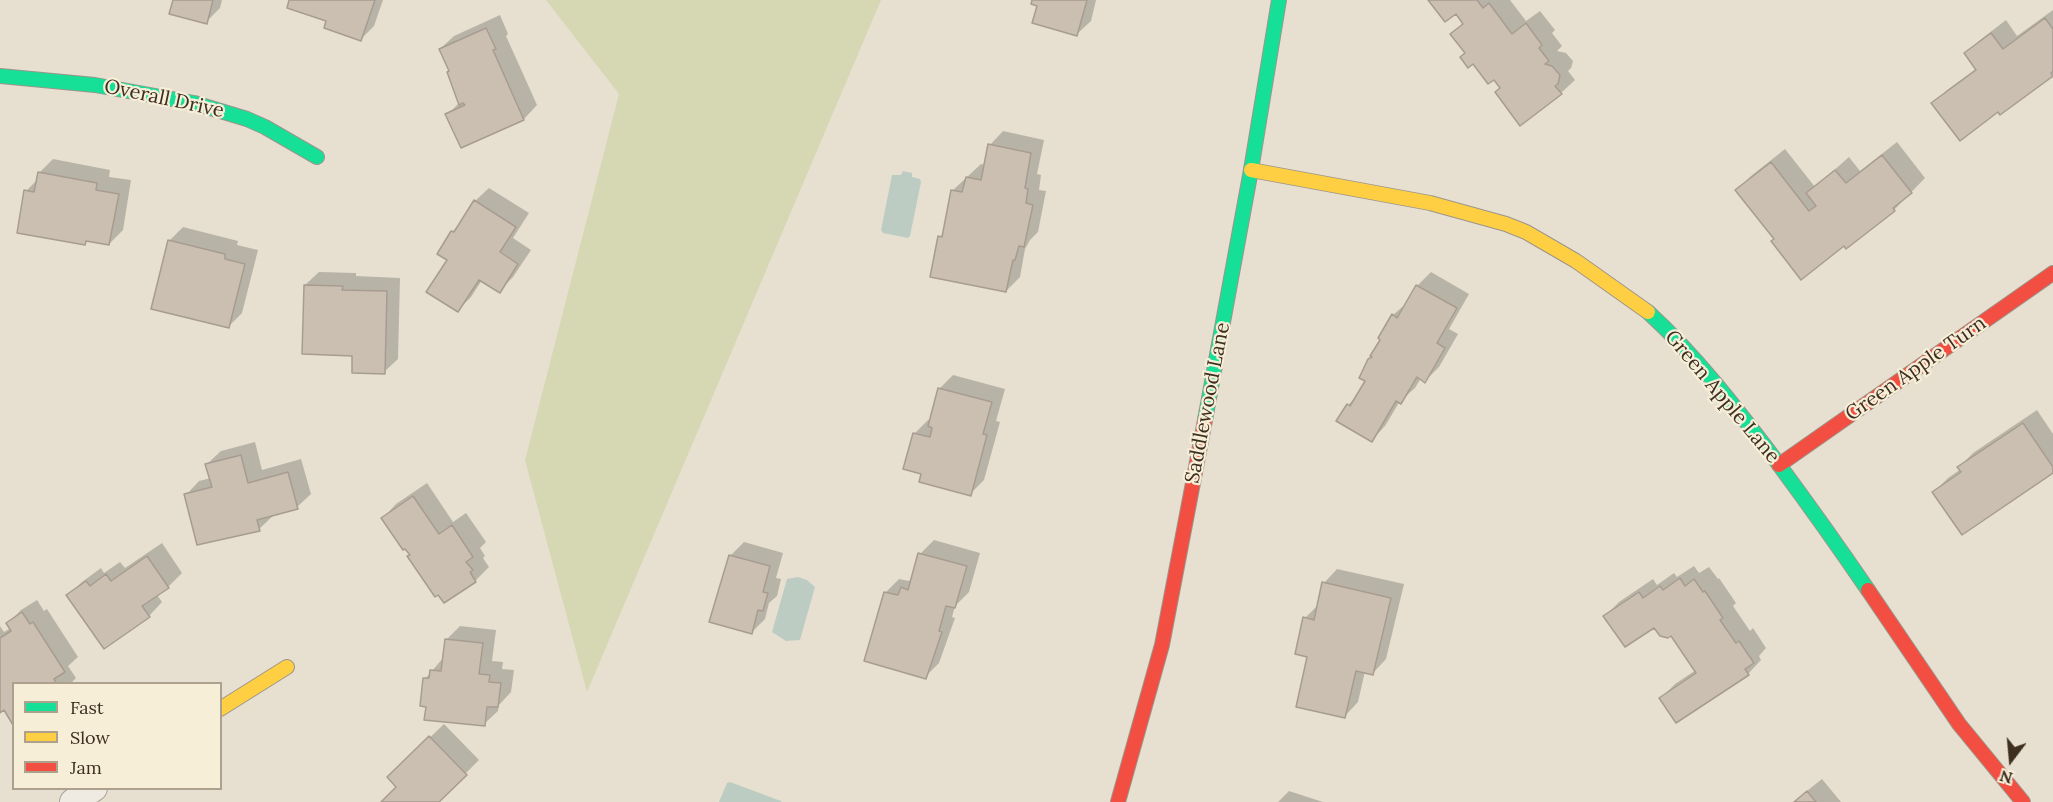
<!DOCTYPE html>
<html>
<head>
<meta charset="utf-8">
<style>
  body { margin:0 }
  #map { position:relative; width:2053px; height:802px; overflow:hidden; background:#e7e0d1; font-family:Lora,serif }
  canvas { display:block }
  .legend { position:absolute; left:12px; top:682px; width:210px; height:108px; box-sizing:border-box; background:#f7eed8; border:2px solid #ada18e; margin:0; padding:8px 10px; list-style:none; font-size:18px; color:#3d2e20 }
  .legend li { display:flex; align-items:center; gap:12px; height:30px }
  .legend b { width:30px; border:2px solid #ada18e }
  .north { position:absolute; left:1981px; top:730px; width:60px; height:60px; -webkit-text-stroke:4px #f7eed8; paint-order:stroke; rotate:196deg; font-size:16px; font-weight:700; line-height:24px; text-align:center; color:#3d2e20 }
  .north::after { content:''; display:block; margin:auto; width:21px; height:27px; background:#3d2e20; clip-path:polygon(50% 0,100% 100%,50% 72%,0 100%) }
</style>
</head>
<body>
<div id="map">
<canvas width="2053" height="802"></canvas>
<ul class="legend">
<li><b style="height:8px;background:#16e098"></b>Fast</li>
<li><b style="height:8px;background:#ffcf43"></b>Slow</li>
<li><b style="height:8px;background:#f24e42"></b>Jam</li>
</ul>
<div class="north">N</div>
</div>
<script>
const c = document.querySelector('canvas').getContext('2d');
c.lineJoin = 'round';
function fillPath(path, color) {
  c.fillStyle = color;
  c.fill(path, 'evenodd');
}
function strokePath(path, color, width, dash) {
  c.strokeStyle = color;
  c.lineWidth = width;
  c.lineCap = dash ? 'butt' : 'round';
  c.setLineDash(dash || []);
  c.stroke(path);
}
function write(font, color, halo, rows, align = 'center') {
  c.font = font + ' Lora,serif';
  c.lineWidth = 4.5;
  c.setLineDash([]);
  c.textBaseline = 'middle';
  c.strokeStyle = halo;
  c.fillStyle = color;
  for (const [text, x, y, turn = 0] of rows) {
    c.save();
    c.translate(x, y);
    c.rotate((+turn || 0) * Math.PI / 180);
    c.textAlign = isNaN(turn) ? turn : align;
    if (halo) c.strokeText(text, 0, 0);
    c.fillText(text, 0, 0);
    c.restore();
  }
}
fillPath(new Path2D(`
  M 546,0 L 881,0 L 587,692 L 525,460 L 619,94 Z`), '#d6d7b3');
fillPath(new Path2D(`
  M 903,171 L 912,173 L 912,177 L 920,179 L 921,182 L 910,236 L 908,238 L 883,233 L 881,230 L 892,175 L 901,175 Z
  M 798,577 L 807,580 L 815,587 L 800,640 L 786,641 L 772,632 L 787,579 Z
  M 730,782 L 781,801 L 782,802 L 719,802 L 727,783 Z`), '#bcccc2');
fillPath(new Path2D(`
  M 174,0 L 222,0 L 220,8 L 206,22 Z
  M 291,0 L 383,0 L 374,26 L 361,39 Z
  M 1034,0 L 1096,0 L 1091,21 L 1077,34 Z
  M 1430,0 L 1510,0 L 1526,21 L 1540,11 L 1555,30 L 1552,33 L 1562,46 L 1557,51 L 1566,53 L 1573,61 L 1571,68 L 1568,71 L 1575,80 L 1561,93 L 1501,87 L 1494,78 L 1466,53 L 1452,34 L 1464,22 L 1456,12 Z
  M 2053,10 L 2053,74 L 2000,113 L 1998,110 L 1933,103 L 1947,90 L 1977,68 L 1966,53 L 1980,40 L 2006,20 L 2017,36 Z
  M 500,15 L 508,34 L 506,36 L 537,105 L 524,119 L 462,146 L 447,115 L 460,102 L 451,71 L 440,49 L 454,36 Z
  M 1003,131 L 1044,140 L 1037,174 L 1041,175 L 1039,190 L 1046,191 L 1038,232 L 1030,240 L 1025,249 L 1020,277 L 1006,291 L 940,237 L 944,232 L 952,191 L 981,164 L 986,165 L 990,145 Z
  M 1897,142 L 1925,178 L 1894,210 L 1847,247 L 1845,244 L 1776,238 L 1737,190 L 1751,176 L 1785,149 L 1815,187 L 1849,157 L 1860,171 Z
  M 53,159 L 110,170 L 109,177 L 131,180 L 123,230 L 109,244 L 89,240 L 85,244 L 26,191 L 38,179 L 39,173 Z
  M 489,188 L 529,213 L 513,238 L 531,250 L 513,277 L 499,291 L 482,280 L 471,297 L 458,310 L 449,260 L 452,232 L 462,222 L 475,201 Z
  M 183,227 L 238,241 L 237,245 L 258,250 L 242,313 L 228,327 L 170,240 Z
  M 319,272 L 356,273 L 356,276 L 400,278 L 398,359 L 384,372 L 354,354 L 305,285 Z
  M 1431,272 L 1469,294 L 1449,329 L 1458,334 L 1439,367 L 1425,381 L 1421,378 L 1415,388 L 1400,401 L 1385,426 L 1372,440 L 1348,405 L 1360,393 L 1367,381 L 1373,356 L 1393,315 L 1408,302 L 1417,286 Z
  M 953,375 L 1005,389 L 996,421 L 1000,422 L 984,480 L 970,494 L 922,473 L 915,433 L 928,420 L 931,420 L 939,389 Z
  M 2037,410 L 2053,434 L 2053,472 L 1934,492 L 1948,478 L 1961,469 L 1959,467 L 1973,453 Z
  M 255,442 L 262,470 L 301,459 L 311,494 L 297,507 L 273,516 L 259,529 L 186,495 L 199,481 L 211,478 L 207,464 L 221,451 Z
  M 427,483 L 453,522 L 466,513 L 486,542 L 480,548 L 485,556 L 483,558 L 489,567 L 475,581 L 411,554 L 383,518 L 396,504 Z
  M 934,540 L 980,553 L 969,592 L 955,606 L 952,617 L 955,618 L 939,663 L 925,677 L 885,593 L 899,579 L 909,581 L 913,577 L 920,554 Z
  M 744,542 L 783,553 L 776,578 L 781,579 L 777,596 L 769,603 L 765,619 L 751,633 L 730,556 Z
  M 162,543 L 182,573 L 168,587 L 157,595 L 162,602 L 149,616 L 68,595 L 82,582 L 101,568 L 104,573 L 120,562 L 125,568 Z
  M 1694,566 L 1699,573 L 1709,567 L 1718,579 L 1719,578 L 1736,603 L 1733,606 L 1750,631 L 1753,628 L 1766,648 L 1759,656 L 1761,660 L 1748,674 L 1661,698 L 1675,684 L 1696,670 L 1671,633 L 1654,626 L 1605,616 L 1619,602 L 1653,579 L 1657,585 L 1674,573 L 1677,577 Z
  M 1337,569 L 1404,584 L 1386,659 L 1373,673 L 1365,671 L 1358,702 L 1345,716 L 1309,656 L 1305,618 L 1319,604 L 1324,583 Z
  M 37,600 L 44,611 L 47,609 L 78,657 L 68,666 L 76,678 L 70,684 L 14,684 L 13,723 L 4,708 L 0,711 L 0,626 L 4,632 L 11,628 L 8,623 L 21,610 Z
  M 460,626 L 496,630 L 492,661 L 503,662 L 502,669 L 514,670 L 511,692 L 499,705 L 498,711 L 484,724 L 427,705 L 425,679 L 444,657 L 446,640 Z
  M 444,724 L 479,760 L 437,802 L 383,802 L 398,787 L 389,777 Z
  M 1822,779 L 1841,802 L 1793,802 Z
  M 1289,791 L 1323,802 L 1278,802 Z`), '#0003');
const building = new Path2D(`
  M 173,0 L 213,0 L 207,24 L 169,14 Z
  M 289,0 L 375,0 L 361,41 L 324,28 L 326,21 L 287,8 Z
  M 1032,0 L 1087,0 L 1077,36 L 1032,23 L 1037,6 L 1031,4 Z
  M 1428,0 L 1477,0 L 1483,8 L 1489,3 L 1512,34 L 1526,23 L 1542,45 L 1539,48 L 1549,61 L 1545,64 L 1552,66 L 1560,75 L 1558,84 L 1555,86 L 1562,94 L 1520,126 L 1495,92 L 1500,88 L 1494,80 L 1488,84 L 1473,64 L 1468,68 L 1460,57 L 1465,53 L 1450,34 L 1463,24 L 1456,14 L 1445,22 Z
  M 2045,18 L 2053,29 L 2053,71 L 2051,73 L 2053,76 L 2000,115 L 1998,112 L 1960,141 L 1931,103 L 1976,70 L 1964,53 L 1991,33 L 2003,49 Z
  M 486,28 L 496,49 L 493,50 L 524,120 L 461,148 L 445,114 L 465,105 L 463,103 L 459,105 L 447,72 L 449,71 L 439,49 Z
  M 988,144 L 1031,153 L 1025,188 L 1028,189 L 1026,203 L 1033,205 L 1024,247 L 1019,246 L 1015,260 L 1013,260 L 1006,292 L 930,277 L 938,236 L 942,237 L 951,190 L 962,192 L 966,177 L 981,180 Z
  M 1882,155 L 1912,193 L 1893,208 L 1895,211 L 1846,249 L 1844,246 L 1801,280 L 1771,241 L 1774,239 L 1735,190 L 1771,162 L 1809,211 L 1816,206 L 1806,193 L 1835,170 L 1846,183 Z
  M 38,172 L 97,183 L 96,190 L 119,194 L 109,245 L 86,241 L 85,245 L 17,233 L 24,190 L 34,192 Z
  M 474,200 L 516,227 L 500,252 L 518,264 L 500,293 L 479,280 L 458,312 L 426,292 L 447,260 L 437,254 L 451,231 L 454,232 Z
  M 168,240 L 225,254 L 225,259 L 245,264 L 229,328 L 151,309 Z
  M 304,285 L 343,286 L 342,290 L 387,291 L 385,374 L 352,373 L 352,356 L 302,354 Z
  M 1416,285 L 1457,308 L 1437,343 L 1445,348 L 1425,383 L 1417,377 L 1401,404 L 1396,401 L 1372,442 L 1336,421 L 1347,404 L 1350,406 L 1365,381 L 1359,378 L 1368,359 L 1372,357 L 1370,356 L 1380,340 L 1378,338 L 1392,314 L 1397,318 Z
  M 938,388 L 992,402 L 983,434 L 987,435 L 971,496 L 919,482 L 921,474 L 903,469 L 913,433 L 930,437 L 932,428 L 928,426 Z
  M 2023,423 L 2053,467 L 2053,473 L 1962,535 L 1932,492 L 1961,472 L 1957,467 Z
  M 241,455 L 248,483 L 288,472 L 298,509 L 257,520 L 260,531 L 197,545 L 184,494 L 212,487 L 205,464 Z
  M 413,496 L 439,534 L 452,525 L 473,557 L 466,562 L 473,570 L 470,572 L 476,582 L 444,603 L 438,595 L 435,597 L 407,556 L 410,555 L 405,549 L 403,550 L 381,518 Z
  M 918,553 L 967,566 L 955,608 L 946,606 L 939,631 L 942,632 L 926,679 L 864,661 L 884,592 L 898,595 L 901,587 L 908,590 Z
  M 729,555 L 770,566 L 763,592 L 768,593 L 763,611 L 758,610 L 752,634 L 709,622 Z
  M 147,556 L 169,588 L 142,606 L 150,617 L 104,649 L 66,595 L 86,581 L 90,586 L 106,574 L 111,581 Z
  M 1680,578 L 1685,586 L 1694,579 L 1703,592 L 1705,591 L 1723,618 L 1720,620 L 1736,643 L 1739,641 L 1754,663 L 1745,669 L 1749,675 L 1676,723 L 1659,698 L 1696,673 L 1671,636 L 1668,638 L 1660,636 L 1654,628 L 1625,647 L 1603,616 L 1639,592 L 1643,598 L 1660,586 L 1663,590 Z
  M 1322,582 L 1391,598 L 1373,675 L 1356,671 L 1345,718 L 1296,707 L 1307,657 L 1295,654 L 1303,617 L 1314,620 Z
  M 22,612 L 30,624 L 33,622 L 65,672 L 54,679 L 57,684 L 14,684 L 13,725 L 4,710 L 0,713 L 0,638 L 11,631 L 6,623 Z
  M 445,639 L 483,643 L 479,674 L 490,675 L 489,682 L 501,683 L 498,707 L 487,707 L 485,726 L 424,720 L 426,707 L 420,706 L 423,678 L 429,678 L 430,670 L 441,671 Z
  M 429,736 L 467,775 L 439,802 L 381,802 L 396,787 L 387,777 Z
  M 1807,791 L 1816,802 L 1794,802 Z`);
fillPath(building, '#cbbfb2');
strokePath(building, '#a89c90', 1.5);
const street = new Path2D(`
  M 73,802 L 94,788`);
const fast = new Path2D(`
  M 0,76 L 95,85 L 194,103 L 247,119 L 265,127 L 317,157
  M 1648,312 C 1697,357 1737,409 1777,462 C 1808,504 1838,546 1868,590
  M 1205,420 L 1251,170 L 1279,0`);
const slow = new Path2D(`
  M 1251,170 L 1430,203 L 1506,224 L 1526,232 L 1576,261 L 1648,312
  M 220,709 L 287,667`);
const jam = new Path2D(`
  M 1779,465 L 2053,273
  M 1868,590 L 1959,724 L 2023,802
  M 1118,802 L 1162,645 L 1205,420`);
strokePath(street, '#ada599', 28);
strokePath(fast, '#9c958a', 16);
strokePath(slow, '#9c958a', 16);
strokePath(jam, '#9c958a', 16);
strokePath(street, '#efebe3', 26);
strokePath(fast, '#16e098', 14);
strokePath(slow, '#ffcf43', 14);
strokePath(jam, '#f24e42', 14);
write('20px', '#3d2e20', '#f7eed8', [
  ["Overall Drive",164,99,12],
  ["Green Apple Turn",1916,369,-35],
  ["Green Apple Lane",1722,397,50],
  ["Saddlewood Lane",1208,403,-79]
]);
</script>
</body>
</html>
